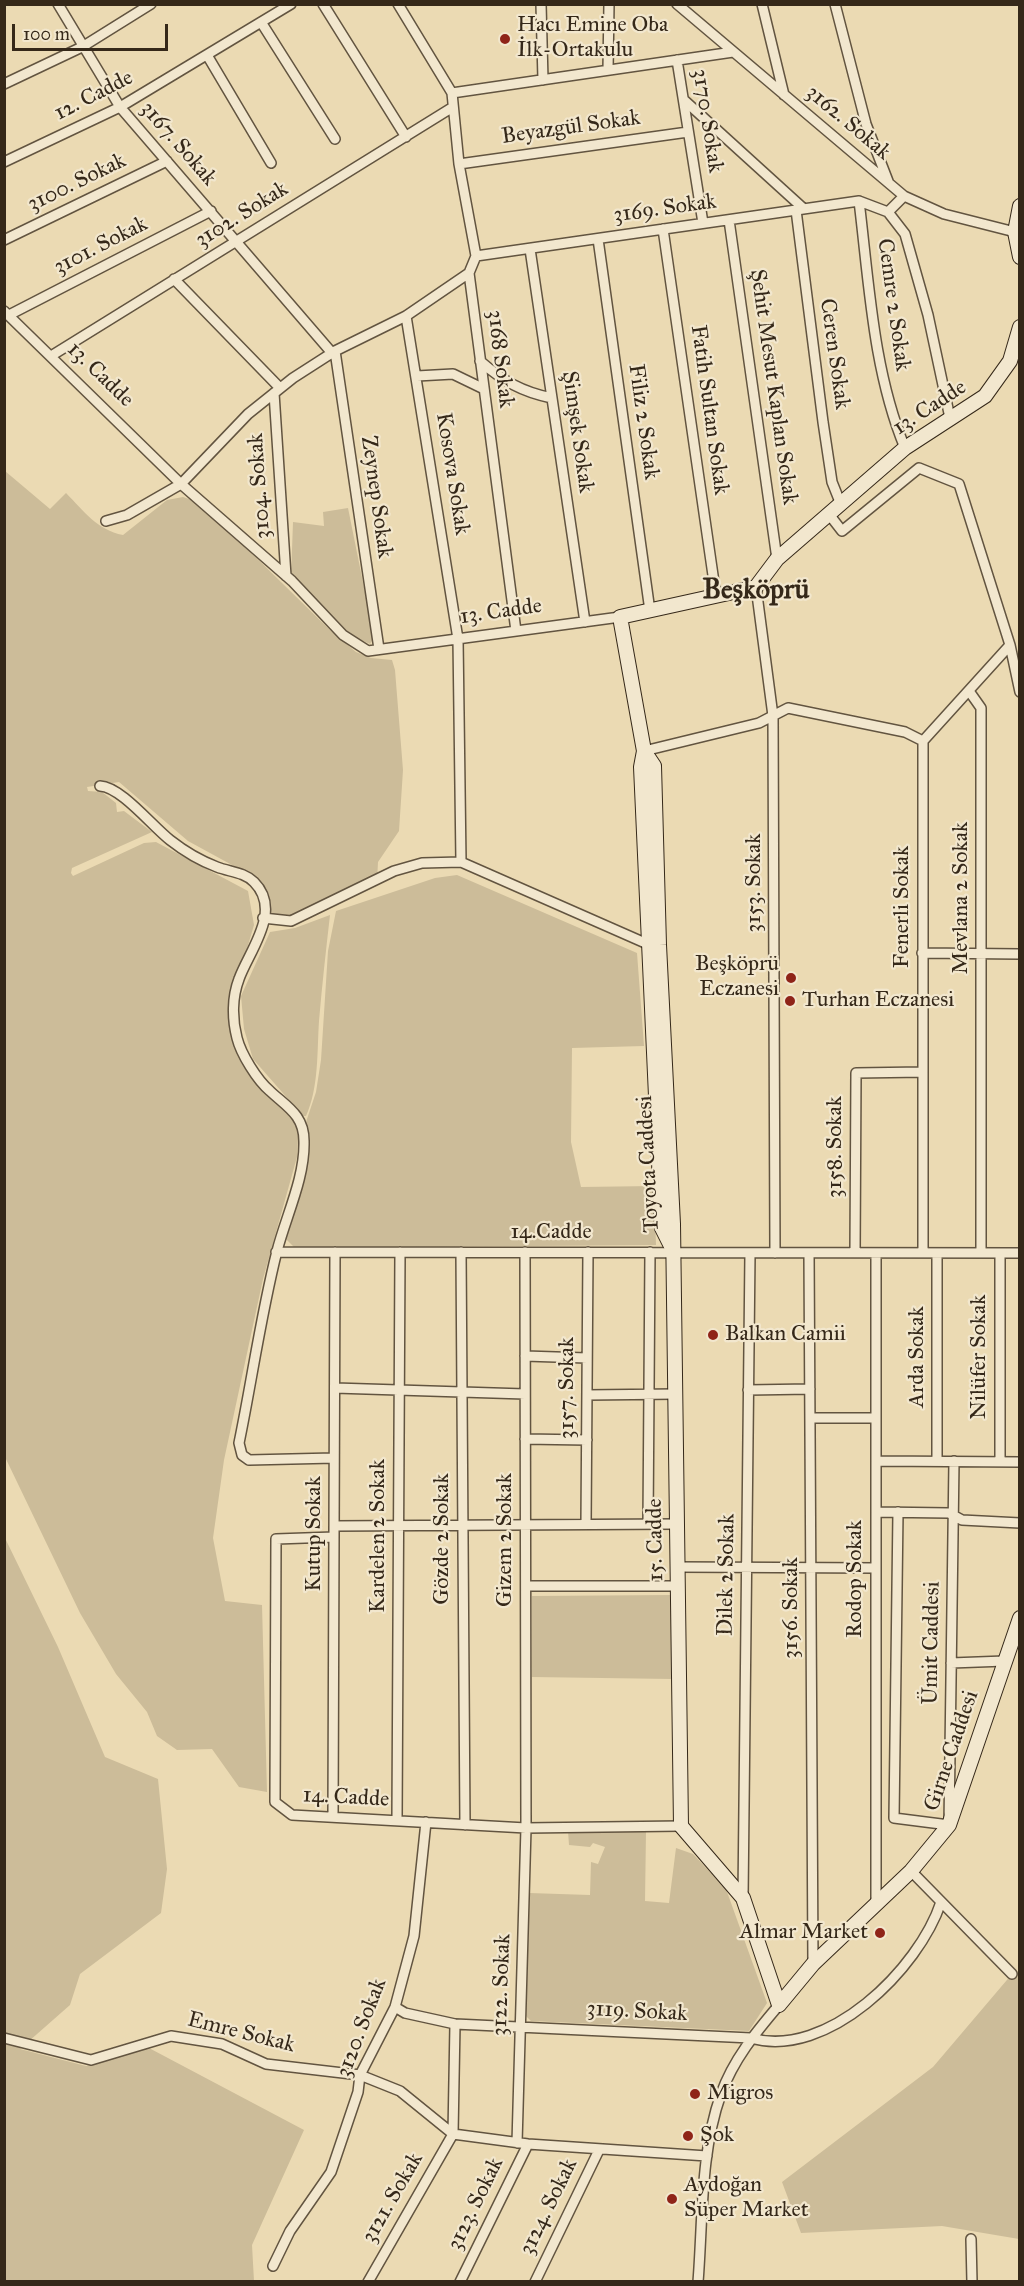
<!DOCTYPE html>
<html>
<head>
<meta charset="utf-8">
<style>
  body { margin:0 }
  #map { position:relative; width:1024px; height:2286px; overflow:hidden; background:#ebdab3; font-family:"IM FELL Great Primer",serif }
  canvas { display:block }
  .frame { position:absolute; inset:0; border:6px solid #352819; pointer-events:none }
  .scale { position:absolute; left:12px; top:24px; width:156px; height:27px; box-sizing:border-box; border:3px solid #352819; border-top:0; padding-left:8px; font-size:18px; line-height:21px; white-space:nowrap; color:#352819; -webkit-text-stroke:4px #f2e7ce; paint-order:stroke }
</style>
</head>
<body>
<div id="map">
<canvas width="1024" height="2286"></canvas>
<div class="frame"></div>
<div class="scale">100 m</div>
</div>
<script>
const c = document.querySelector('canvas').getContext('2d');
c.lineJoin = 'round';
function fillPath(path, color) {
  c.fillStyle = color;
  c.fill(path, 'evenodd');
}
function strokePath(path, color, width, dash) {
  c.strokeStyle = color;
  c.lineWidth = width;
  c.lineCap = dash ? 'butt' : 'round';
  c.setLineDash(dash || []);
  c.stroke(path);
}
function write(font, color, halo, rows, align = 'center') {
  c.font = font + ' "IM FELL Great Primer",serif';
  c.lineWidth = 4.5;
  c.setLineDash([]);
  c.textBaseline = 'middle';
  c.strokeStyle = halo;
  c.fillStyle = color;
  for (const [text, x, y, turn = 0] of rows) {
    c.save();
    c.translate(x, y);
    c.rotate((+turn || 0) * Math.PI / 180);
    c.textAlign = isNaN(turn) ? turn : align;
    if (halo) c.strokeText(text, 0, 0);
    c.fillText(text, 0, 0);
    c.restore();
  }
}
fillPath(new Path2D(`
  M 5,471 L 50,509 L 66,493 C 84,511 97,530 123,535 L 167,500 L 183,497 L 192,500 L 232,534 L 331,631 L 356,652 L 371,658 L 392,660 L 395,670 L 403,770 L 399,831 L 378,862 L 377,881 L 296,921 L 271,921 L 254,877 L 188,841 L 119,782 L 87,787 L 88,791 L 102,792 L 116,803 L 117,812 L 124,811 L 152,832 L 72,868 L 71,873 L 73,876 L 144,843 L 156,842 L 248,891 L 254,925 L 236,986 L 236,1040 L 299,1125 L 297,1157 L 263,1279 L 224,1460 L 213,1538 L 225,1601 L 262,1605 L 267,1792 L 239,1787 L 212,1749 L 177,1750 L 157,1736 L 147,1712 L 116,1674 L 80,1613 L 5,1457 Z
  M 348,508 L 374,637 L 370,644 L 344,632 L 291,578 L 293,522 L 324,526 L 323,512 Z
  M 457,875 L 637,953 L 644,1046 L 572,1048 L 571,1142 L 581,1187 L 654,1186 L 656,1245 L 295,1248 L 286,1239 L 306,1154 L 309,1134 L 306,1122 L 316,1092 L 321,1060 L 328,951 L 336,911 L 435,878 Z
  M 330,915 C 326,950 322,985 319,1021 C 317,1051 319,1088 306,1116 L 303,1116 L 253,1059 L 244,1029 L 241,996 L 270,932 L 295,928 Z
  M 4,1536 L 58,1647 L 105,1757 L 158,1779 L 167,1869 L 161,1913 L 80,1974 L 70,2005 L 20,2049 L 86,2066 L 149,2048 L 304,2130 L 252,2245 L 254,2281 L 5,2281 Z
  M 672,1595 L 672,1679 L 532,1677 L 532,1596 Z
  M 568,1831 L 646,1832 L 645,1901 L 669,1903 L 676,1848 L 693,1854 L 726,1889 L 767,2003 L 749,2031 L 531,2021 L 526,2016 L 529,1893 L 590,1895 L 591,1862 L 598,1864 L 605,1847 L 593,1843 L 590,1847 L 569,1845 Z
  M 1019,1971 L 1019,2239 L 942,2226 L 801,2233 L 782,2182 L 933,2067 L 1012,1974 Z`), '#ccbc99');
const street = new Path2D(`
  M 58,4 L 120,107 L 332,353
  M 323,4 L 406,137
  M 398,4 L 452,93 L 459,164 L 476,256 L 469,273 L 516,631
  M 541,4 L 543,80
  M 677,4 L 904,196 L 944,214 L 1015,232
  M 762,4 L 784,95
  M 835,4 L 866,124 L 888,181
  M 261,22 L 335,139
  M 207,55 L 271,163
  M 677,60 L 703,223
  M 608,70 L 609,4
  M 4,84 L 82,47 L 151,4
  M 452,93 L 733,52
  M 684,100 L 804,209
  M 4,162 L 120,107 L 291,4
  M 459,164 L 688,132
  M 859,201 C 869,282 873,371 905,448
  M 796,210 L 823,422 L 832,482 L 840,502
  M 888,212 L 905,234 L 928,315 L 950,418
  M 729,220 L 777,559
  M 663,229 L 716,596
  M 598,239 L 650,611
  M 4,240 L 167,161
  M 530,249 L 585,622
  M 476,256 L 859,201 L 888,212 L 904,196
  M 174,279 L 280,388
  M 4,311 L 181,484 L 292,581 L 343,635 L 368,651 L 620,617
  M 9,315 L 211,211
  M 406,316 L 458,639 L 461,862 L 652,946
  M 335,351 L 379,649
  M 51,356 L 453,107
  M 480,361 C 503,381 522,392 552,398
  M 417,376 L 453,374 L 484,389
  M 274,393 L 286,576
  M 828,513 L 842,531 L 919,468 L 959,484 L 1010,645 L 1020,692
  M 106,521 L 127,515 L 181,484 L 248,414 L 293,378 L 335,351 L 406,316 L 469,273
  M 756,587 L 773,716 L 775,1253
  M 969,691 L 981,708 L 981,1253
  M 923,741 L 923,1253
  M 644,751 L 759,723 L 788,708 L 905,732 L 923,741 L 1010,645
  M 100,786 C 121,787 151,825 170,840 C 184,851 201,861 217,867 C 230,872 244,872 254,882 C 283,911 249,951 239,979 C 232,997 232,1019 237,1038 C 241,1054 257,1080 270,1091 C 287,1107 304,1115 304,1141 C 305,1178 286,1216 277,1251 C 261,1314 252,1380 239,1443 L 242,1455 L 249,1460 L 334,1458
  M 263,918 L 291,921 L 394,871 L 422,863 L 461,862
  M 922,953 L 1020,954
  M 276,1252 L 1020,1253
  M 461,1252 L 465,1825
  M 809,1253 L 813,1964
  M 855,1253 L 856,1073 L 923,1072
  M 937,1253 L 937,1461
  M 525,1356 L 587,1358
  M 335,1388 L 525,1394
  M 748,1390 L 810,1389
  M 587,1395 L 676,1394
  M 810,1418 L 876,1418
  M 525,1439 L 587,1440
  M 876,1461 L 1020,1462
  M 1000,1461 L 1000,1253
  M 876,1512 L 949,1513 L 962,1520 L 1020,1523
  M 898,1512 L 894,1818 L 949,1825 L 954,1461
  M 586,1524 L 588,1252
  M 648,1524 L 650,1252
  M 334,1526 L 677,1524
  M 334,1537 L 276,1539 L 275,1802 L 292,1815 L 526,1828 L 681,1826
  M 678,1567 L 876,1568
  M 526,1586 L 678,1586
  M 951,1663 L 1005,1661
  M 333,1816 L 335,1252
  M 397,1820 L 400,1252
  M 911,1871 L 1012,1974
  M 743,1898 L 750,1253
  M 876,1905 L 876,1253
  M 395,2007 L 405,2013 L 455,2024 L 751,2038 C 827,2060 919,1969 941,1902
  M 4,2038 L 91,2060 L 171,2036 L 222,2044 L 266,2064 L 360,2075 L 400,2091 L 453,2134 L 528,2144 L 707,2156
  M 517,2143 L 526,1828 L 525,1252
  M 971,2239 L 972,2282
  M 273,2266 L 290,2231 L 331,2172 L 358,2092 L 360,2075 L 395,2007 L 414,1936 L 426,1822
  M 368,2282 L 453,2134 L 455,2024
  M 460,2282 L 528,2144
  M 535,2282 L 599,2150
  M 698,2282 C 703,2220 700,2153 721,2094 C 733,2060 756,2032 779,2005`);
const secondary = new Path2D(`
  M 1020,206 L 1015,232 L 1020,257
  M 644,751 L 654,766 L 659,945 L 673,1224 L 681,1826 L 743,1898 L 779,2005
  M 672,1248 L 662,1228 L 641,767 L 644,751 L 620,617 L 756,587 L 777,559 L 905,448 L 985,396 L 1010,361 L 1020,327
  M 779,2005 L 813,1964 L 911,1871 L 949,1825 L 1020,1618`);
strokePath(street, '#625440', 12);
strokePath(secondary, '#352819', 16);
strokePath(street, '#f2e7ce', 9);
strokePath(secondary, '#f2e7ce', 14);
for (const [x, y, r, color] of [
  [505,39,6,"#8f2418"],
  [791,978,6,"#8f2418"],
  [790,1001,6,"#8f2418"],
  [713,1335,6,"#8f2418"],
  [880,1933,6,"#8f2418"],
  [695,2094,6,"#8f2418"],
  [688,2136,6,"#8f2418"],
  [672,2199,6,"#8f2418"]
]) {
  const dot = new Path2D();
  dot.arc(x, y, r, 0, 2 * Math.PI);
  c.fillStyle = color;
  c.fill(dot);
  strokePath(dot, '#f2e7ce', 2);
}
write('22px', '#352819', '#f2e7ce', [
  ["Hacı Emine Oba",517,26],
  ["İlk-Ortakulu",517,51],
  ["Beşköprü",779,965,"right"],
  ["Eczanesi",779,990,"right"],
  ["Turhan Eczanesi",802,1001],
  ["Balkan Camii",725,1335],
  ["Almar Market",868,1933,"right"],
  ["Migros",707,2094],
  ["Şok",700,2136],
  ["Aydoğan",684,2186],
  ["Süper Market",684,2211]
], 'left');
write('22px', '#352819', '#f2e7ce', [
  ["12. Cadde",94,96,-27],
  ["3170. Sokak",707,121,81],
  ["3162. Sokak",848,123,40],
  ["Beyazgül Sokak",571,128,-8],
  ["3167. Sokak",178,144,49],
  ["3100. Sokak",77,183,-26],
  ["3169. Sokak",665,209,-8],
  ["3102. Sokak",242,215,-32],
  ["3101. Sokak",101,246,-27],
  ["Cemre 2 Sokak",893,305,82],
  ["Ceren Sokak",834,354,82],
  ["3168 Sokak",500,359,83],
  ["13. Cadde",100,375,44],
  ["Şehit Mesut Kaplan Sokak",773,387,82],
  ["13. Cadde",930,408,-33],
  ["Fatih Sultan Sokak",709,410,82],
  ["Filiz 2 Sokak",643,422,82],
  ["Şimşek Sokak",577,432,82],
  ["Kosova Sokak",452,474,81],
  ["3104. Sokak",260,486,-94],
  ["Zeynep Sokak",376,497,82],
  ["13. Cadde",501,612,-8],
  ["3153. Sokak",755,883,-90],
  ["Mevlana 2 Sokak",962,898,-90],
  ["Fenerli Sokak",903,907,-90],
  ["3158. Sokak",836,1147,-90],
  ["Toyota Caddesi",649,1164,-93],
  ["14.Cadde",551,1233],
  ["Arda Sokak",918,1357,-90],
  ["Nilüfer Sokak",980,1357,-90],
  ["3157. Sokak",568,1388,-90],
  ["Kutup Sokak",315,1534,-90],
  ["Kardelen 2 Sokak",379,1536,-90],
  ["Gözde 2 Sokak",443,1539,-90],
  ["Gizem 2 Sokak",506,1540,-90],
  ["15. Cadde",656,1540,-91],
  ["Dilek 2 Sokak",727,1575,-89],
  ["Rodop Sokak",856,1579,-90],
  ["3156. Sokak",792,1608,-90],
  ["Ümit Caddesi",932,1643,-89],
  ["Girne Caddesi",952,1751,-71],
  ["14. Cadde",346,1798,3],
  ["3122. Sokak",502,1985,-88],
  ["3119. Sokak",637,2012,3],
  ["3120. Sokak",362,2028,-69],
  ["Emre Sokak",241,2033,14],
  ["3121. Sokak",393,2198,-60],
  ["3123. Sokak",476,2204,-64],
  ["3124. Sokak",549,2207,-64]
]);
write('bold 28px', '#352819', '#f2e7ce', [
  ["Beşköprü",756,591]
]);
</script>
</body>
</html>
